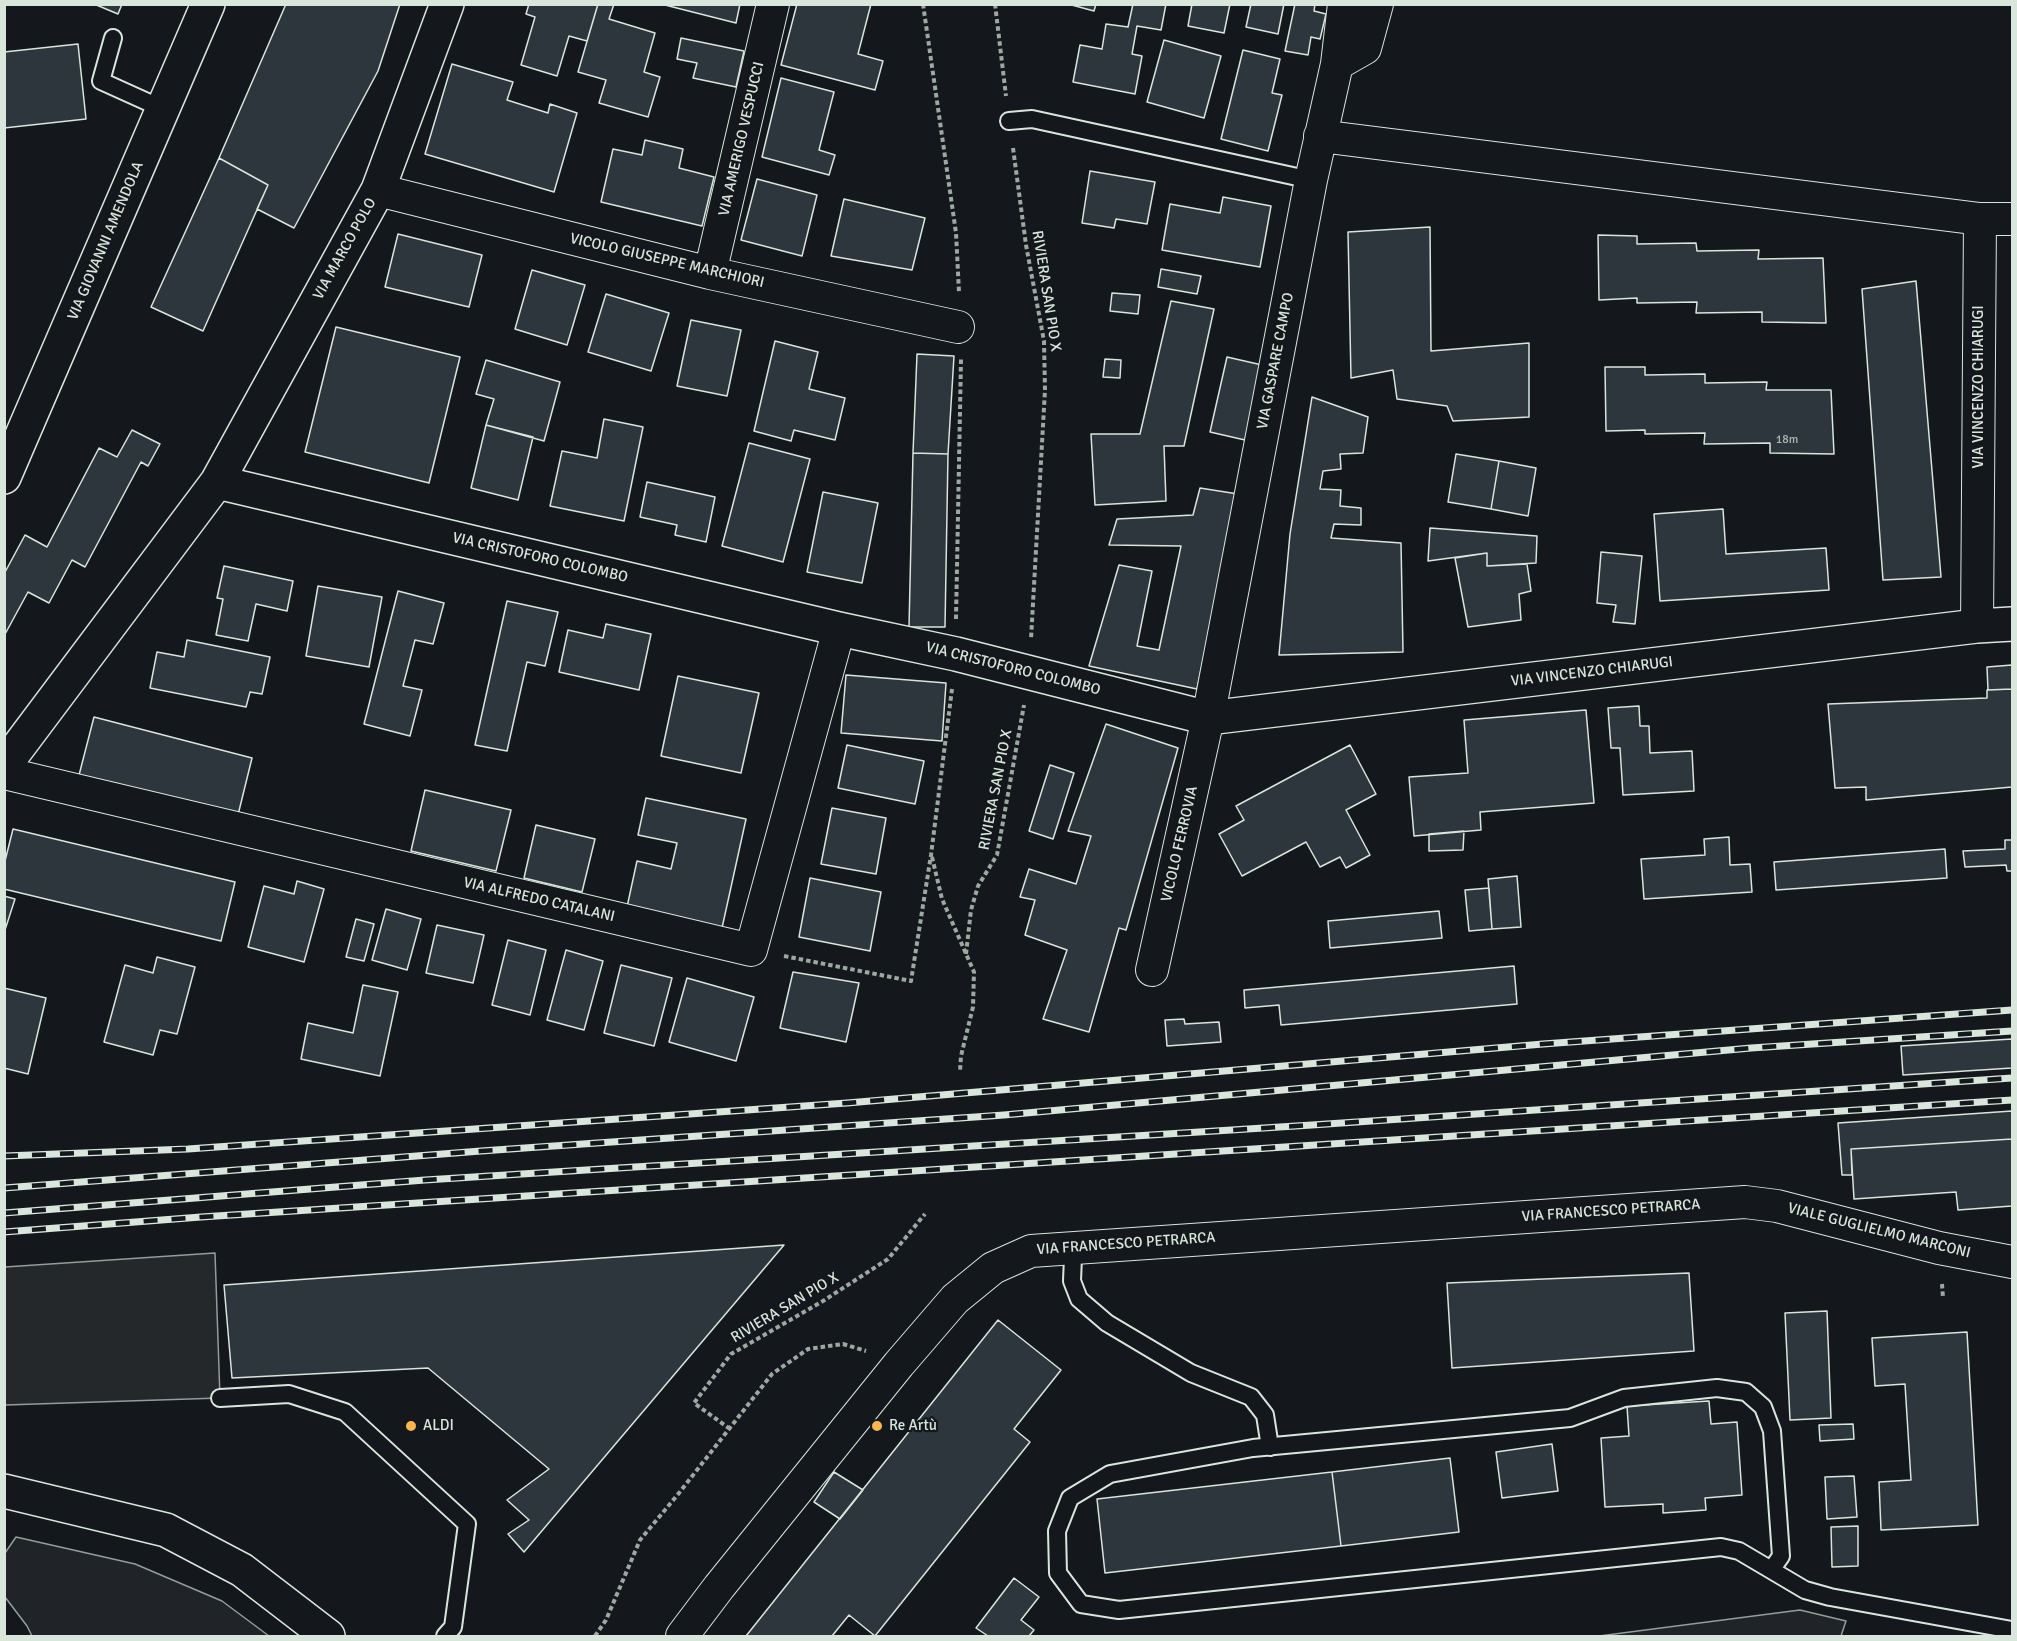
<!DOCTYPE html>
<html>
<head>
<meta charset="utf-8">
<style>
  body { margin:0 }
  #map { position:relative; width:2017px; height:1641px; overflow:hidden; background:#14181c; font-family:Signika,sans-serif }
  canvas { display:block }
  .frame { position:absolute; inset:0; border:6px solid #d8e6dc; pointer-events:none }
</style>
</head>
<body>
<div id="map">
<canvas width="2017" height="1641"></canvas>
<div class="frame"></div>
</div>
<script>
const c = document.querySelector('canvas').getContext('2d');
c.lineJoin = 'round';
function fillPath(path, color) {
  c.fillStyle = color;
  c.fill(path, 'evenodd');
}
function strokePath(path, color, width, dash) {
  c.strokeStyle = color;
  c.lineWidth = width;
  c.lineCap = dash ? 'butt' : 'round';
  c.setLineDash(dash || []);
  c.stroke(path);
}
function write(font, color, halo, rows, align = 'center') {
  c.font = font + ' Signika,sans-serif';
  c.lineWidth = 4.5;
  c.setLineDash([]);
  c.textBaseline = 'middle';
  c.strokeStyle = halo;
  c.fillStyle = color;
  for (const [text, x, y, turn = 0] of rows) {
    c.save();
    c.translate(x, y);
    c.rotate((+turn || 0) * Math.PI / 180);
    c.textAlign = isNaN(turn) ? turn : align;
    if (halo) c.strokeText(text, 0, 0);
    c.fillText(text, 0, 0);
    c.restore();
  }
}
const green = new Path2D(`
  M 16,1537 L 135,1564 L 222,1601 L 269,1636 L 32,1636 L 27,1626 L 5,1597 L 5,1553 Z
  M 1800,1610 L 1846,1621 L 1841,1636 L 1599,1636 Z`);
fillPath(green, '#202428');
strokePath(green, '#939e99', 1.5);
const parking = new Path2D(`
  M 215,1253 L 220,1398 L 5,1405 L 5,1267 Z`);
fillPath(parking, '#24282b');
strokePath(parking, '#939e99', 1.5);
const building = new Path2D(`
  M 94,4 L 122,4 L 118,14 Z
  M 286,4 L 400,4 L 378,71 L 294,228 L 257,209 L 268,185 L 219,158 Z
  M 529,4 L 598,4 L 587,41 L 569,36 L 557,76 L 521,65 L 535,17 L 526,14 Z
  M 598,4 L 614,4 L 609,19 L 655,33 L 644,72 L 660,77 L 648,117 L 599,103 L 606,80 L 578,72 Z
  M 661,4 L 740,4 L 736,23 Z
  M 797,4 L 871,4 L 858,54 L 883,61 L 875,90 L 781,65 Z
  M 1068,4 L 1096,4 L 1094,11 Z
  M 1133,4 L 1166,4 L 1161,30 L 1137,26 L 1132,54 L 1142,56 L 1135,94 L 1073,82 L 1080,45 L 1102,49 L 1106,24 L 1128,27 Z
  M 1192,4 L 1230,4 L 1224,33 L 1188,26 Z
  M 1251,4 L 1284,4 L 1278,34 L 1246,27 Z
  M 1295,4 L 1315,4 L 1314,11 L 1326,14 L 1320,39 L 1311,37 L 1308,55 L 1285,51 Z
  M 681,38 L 744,51 L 736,87 L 693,78 L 697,63 L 677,59 Z
  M 1164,40 L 1221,56 L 1204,118 L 1147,102 Z
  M 78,44 L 86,119 L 4,128 L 4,52 Z
  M 1243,50 L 1280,59 L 1272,93 L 1282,95 L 1268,151 L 1221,139 Z
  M 452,64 L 513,82 L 507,100 L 548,113 L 550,104 L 577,113 L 554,192 L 425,154 Z
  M 781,78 L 834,92 L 819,150 L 835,155 L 829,175 L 762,157 Z
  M 645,140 L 683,149 L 679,168 L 714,177 L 702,226 L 601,202 L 613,149 L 642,155 Z
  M 219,158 L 268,185 L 203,331 L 151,307 Z
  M 1090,171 L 1155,182 L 1147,224 L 1116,219 L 1114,228 L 1082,223 Z
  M 757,179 L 817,195 L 802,256 L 741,240 Z
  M 1223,197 L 1271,206 L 1260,267 L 1162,250 L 1170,204 L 1220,213 Z
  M 844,199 L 925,218 L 912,270 L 831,256 Z
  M 1430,227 L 1431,351 L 1529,343 L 1529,417 L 1453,421 L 1447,406 L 1397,399 L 1393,370 L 1351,378 L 1348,232 Z
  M 398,234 L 482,255 L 469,307 L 385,287 Z
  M 1598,235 L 1637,236 L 1637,244 L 1696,243 L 1697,251 L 1759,250 L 1758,259 L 1823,258 L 1826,323 L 1762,322 L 1762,312 L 1696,313 L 1697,302 L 1637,303 L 1637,298 L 1599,300 Z
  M 1161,269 L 1201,276 L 1197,294 L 1158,287 Z
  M 532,270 L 585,285 L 567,345 L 515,329 Z
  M 1916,281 L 1941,577 L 1883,580 L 1862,289 Z
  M 1112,293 L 1140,295 L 1138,314 L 1110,311 Z
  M 606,294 L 669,313 L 651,371 L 588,352 Z
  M 1171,301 L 1214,309 L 1184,446 L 1164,446 L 1166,501 L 1095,505 L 1091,434 L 1140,434 Z
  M 691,320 L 741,330 L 727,396 L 677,386 Z
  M 336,327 L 460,357 L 429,483 L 305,452 Z
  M 775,341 L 818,352 L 809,389 L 845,398 L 835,440 L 794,430 L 791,441 L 754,431 Z
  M 917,354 L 954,356 L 948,454 L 913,453 Z
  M 1227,357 L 1262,365 L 1245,440 L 1210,432 Z
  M 1105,359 L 1121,360 L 1120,378 L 1103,377 Z
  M 486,360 L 560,382 L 544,441 L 486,425 L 494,399 L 476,394 Z
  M 1605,367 L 1645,367 L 1645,375 L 1705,374 L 1705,383 L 1767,382 L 1766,390 L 1831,390 L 1834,454 L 1770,453 L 1770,443 L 1704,444 L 1705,433 L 1645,434 L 1645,430 L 1606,431 Z
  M 1312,397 L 1368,417 L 1363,453 L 1340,454 L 1341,469 L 1323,471 L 1320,489 L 1341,490 L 1340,506 L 1361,508 L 1361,525 L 1334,524 L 1331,538 L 1401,543 L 1403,652 L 1279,655 L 1290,534 Z
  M 604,419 L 643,427 L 624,521 L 550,506 L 562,451 L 597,458 Z
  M 486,425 L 533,437 L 518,500 L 471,488 Z
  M 132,430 L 160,444 L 148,466 L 141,462 L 85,567 L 72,560 L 49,603 L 28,592 L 4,636 L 4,574 L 25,535 L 47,547 L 99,448 L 117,457 Z
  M 749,443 L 810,459 L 783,562 L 722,546 Z
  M 913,453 L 948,454 L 945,627 L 909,627 Z
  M 1456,454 L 1499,461 L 1491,509 L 1448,502 Z
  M 1499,461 L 1536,468 L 1528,516 L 1491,509 Z
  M 647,482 L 715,497 L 706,542 L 675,535 L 677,525 L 640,517 Z
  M 1200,488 L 1238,494 L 1197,689 L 1089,666 L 1119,565 L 1152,571 L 1137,646 L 1159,650 L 1181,546 L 1109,545 L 1117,519 L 1193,515 Z
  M 823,492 L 878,503 L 862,583 L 807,572 Z
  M 1723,509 L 1726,554 L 1826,548 L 1829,590 L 1660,601 L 1654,514 Z
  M 1430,528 L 1537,536 L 1536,563 L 1487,566 L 1487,553 L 1428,561 Z
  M 1601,552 L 1642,556 L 1635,624 L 1613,622 L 1616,605 L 1597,603 Z
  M 1487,553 L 1487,566 L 1527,564 L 1531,591 L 1519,594 L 1521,620 L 1468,627 L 1455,558 Z
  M 224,566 L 293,581 L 287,611 L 256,604 L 248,641 L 216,635 L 223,599 L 217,598 Z
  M 318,586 L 382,597 L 369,667 L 306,656 Z
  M 398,591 L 444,603 L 433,644 L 415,640 L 403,686 L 422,690 L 410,736 L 364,724 Z
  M 507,601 L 558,612 L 545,666 L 527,662 L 507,751 L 475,745 Z
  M 606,624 L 651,634 L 639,690 L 559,672 L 568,630 L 603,638 Z
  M 187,640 L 270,657 L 262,694 L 250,692 L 246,707 L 150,688 L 157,652 L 184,657 Z
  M 2012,665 L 2012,689 L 1988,690 L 1987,667 Z
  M 846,675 L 946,683 L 942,741 L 841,733 Z
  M 678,676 L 759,693 L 741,773 L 661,756 Z
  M 2012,689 L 2012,787 L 1866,800 L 1866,787 L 1835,788 L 1828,704 L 1987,698 L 1987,690 Z
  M 1639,706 L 1640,726 L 1649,726 L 1650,753 L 1692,751 L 1694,791 L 1623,795 L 1620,748 L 1611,748 L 1608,708 Z
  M 1586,710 L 1594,803 L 1480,812 L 1481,830 L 1414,836 L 1409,777 L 1468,773 L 1464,720 Z
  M 94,717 L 252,758 L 237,819 L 78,779 Z
  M 1106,724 L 1178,748 L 1126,930 L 1119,928 L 1089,1032 L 1043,1019 L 1067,950 L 1025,935 L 1035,900 L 1020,897 L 1029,869 L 1076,884 L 1091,836 L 1068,831 Z
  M 847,745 L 924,761 L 915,804 L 838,788 Z
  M 1350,745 L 1376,794 L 1346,810 L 1370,855 L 1346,868 L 1340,857 L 1320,867 L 1306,842 L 1242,876 L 1219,834 L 1244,820 L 1236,806 Z
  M 1050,765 L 1074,773 L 1053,839 L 1029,831 Z
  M 425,790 L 511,810 L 496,871 L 411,851 Z
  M 646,798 L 746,819 L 722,928 L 627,907 L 637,861 L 671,869 L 677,843 L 638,835 Z
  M 832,808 L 886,818 L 876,874 L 821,864 Z
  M 536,825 L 595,839 L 582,892 L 524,878 Z
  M 13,829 L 235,882 L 221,941 L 4,889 L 4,865 Z
  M 1464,831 L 1463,850 L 1429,851 L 1429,834 Z
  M 1729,837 L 1730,865 L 1750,864 L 1752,892 L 1644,899 L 1641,859 L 1705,855 L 1704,839 Z
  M 2005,840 L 2012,840 L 2012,871 L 2007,871 L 2006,865 L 1965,867 L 1963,851 L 2005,849 Z
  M 1945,849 L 1947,878 L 1776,890 L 1774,862 Z
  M 1517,876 L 1521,927 L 1492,929 L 1488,879 Z
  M 810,878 L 881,892 L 870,951 L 799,937 Z
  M 297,881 L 324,889 L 304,962 L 248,947 L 264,886 L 294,894 Z
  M 1489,888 L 1492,929 L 1469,931 L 1465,890 Z
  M 4,896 L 15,899 L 4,933 Z
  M 386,909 L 421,919 L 407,970 L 372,960 Z
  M 1439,911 L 1442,938 L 1330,948 L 1328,921 Z
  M 356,919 L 374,924 L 364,961 L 346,957 Z
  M 437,925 L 484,935 L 473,983 L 426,973 Z
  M 508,940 L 546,950 L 530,1015 L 492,1005 Z
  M 566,950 L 603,961 L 584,1030 L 547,1020 Z
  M 157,957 L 195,967 L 177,1034 L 160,1030 L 153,1055 L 104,1042 L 125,965 L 153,973 Z
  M 621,965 L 672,978 L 654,1046 L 604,1033 Z
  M 1514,966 L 1517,1004 L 1281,1025 L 1279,1005 L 1245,1008 L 1244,990 Z
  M 793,972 L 859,983 L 846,1042 L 780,1028 Z
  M 687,978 L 754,997 L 736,1061 L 669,1042 Z
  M 363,985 L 398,992 L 380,1076 L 301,1059 L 308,1023 L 353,1033 Z
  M 4,988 L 46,998 L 28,1074 L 4,1068 Z
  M 1184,1019 L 1185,1024 L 1219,1022 L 1221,1042 L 1167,1046 L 1165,1020 Z
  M 2012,1039 L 2012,1068 L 1903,1075 L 1901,1046 Z
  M 2012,1111 L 2012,1139 L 1851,1149 L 1852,1175 L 1842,1175 L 1838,1123 Z
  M 2012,1139 L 2012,1206 L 1958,1210 L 1956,1192 L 1854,1199 L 1851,1149 Z
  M 784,1245 L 524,1552 L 508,1534 L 529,1520 L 507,1500 L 549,1469 L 428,1368 L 232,1378 L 224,1285 Z
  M 1689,1273 L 1694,1351 L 1452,1368 L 1447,1283 Z
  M 1827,1311 L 1831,1418 L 1790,1420 L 1785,1313 Z
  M 998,1320 L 1061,1370 L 1014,1429 L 1030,1442 L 875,1636 L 849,1615 L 832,1636 L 746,1636 Z
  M 1967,1332 L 1978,1525 L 1881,1530 L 1879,1482 L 1911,1480 L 1905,1384 L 1875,1386 L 1872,1338 Z
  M 1709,1401 L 1711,1424 L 1737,1422 L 1742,1495 L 1705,1498 L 1706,1510 L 1663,1513 L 1663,1504 L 1605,1507 L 1601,1438 L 1629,1436 L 1627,1406 Z
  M 1853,1424 L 1854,1439 L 1820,1441 L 1819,1425 Z
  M 1552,1444 L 1558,1491 L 1502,1498 L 1496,1452 Z
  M 1450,1458 L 1459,1532 L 1341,1546 L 1332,1472 Z
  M 834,1472 L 863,1490 L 840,1519 L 814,1502 Z
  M 1332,1472 L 1341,1546 L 1105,1573 L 1097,1499 Z
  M 1854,1476 L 1857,1517 L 1827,1519 L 1825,1477 Z
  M 1858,1526 L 1858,1566 L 1832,1567 L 1831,1527 Z
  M 1014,1578 L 1039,1597 L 1021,1620 L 1034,1630 L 1029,1636 L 988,1636 L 976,1628 Z`);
fillPath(building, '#2c363c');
strokePath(building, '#d8e6dc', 1.5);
const lane = new Path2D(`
  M 113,38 L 101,81 L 163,109
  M 1009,121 L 1032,119 L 1311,180
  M 1084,1250 L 1073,1257 L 1072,1281 L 1079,1299 L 1107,1323 L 1191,1373 L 1251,1397 L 1265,1415 L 1270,1447
  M 220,1398 L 289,1394 L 345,1412 L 467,1524 L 453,1627 L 445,1636
  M 1772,1569 L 1781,1556 L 1772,1431 L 1763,1407 L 1746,1392 L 1717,1388 L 1624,1398 L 1570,1418 L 1253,1448 L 1110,1474 L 1070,1498 L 1057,1531 L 1058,1573 L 1081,1604 L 1119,1610 L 1721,1547 L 1739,1551 L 1805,1590 L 1830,1597 L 2012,1630`);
const street = new Path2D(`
  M 1337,64 L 1365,48 L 1377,4
  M 1320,136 L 1980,219 L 2012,219
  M 378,190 L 710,273 L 958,327
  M 710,273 L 773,4
  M 1977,626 L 1980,219
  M 4,773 L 751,950 L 839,629
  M 1152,970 L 1208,718 L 1311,180 L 1337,64 L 1344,4
  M 682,1636 L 719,1587 L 899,1364 L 955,1299 L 993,1268 L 1031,1251 L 1745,1202 L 1777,1206 L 1939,1248 L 2012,1262`);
const secondary = new Path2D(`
  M 4,477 L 208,4
  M 217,482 L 839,629 L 956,654 L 1208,718 L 1977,626 L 2012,624
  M 4,766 L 217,482 L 378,190 L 447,4
  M 4,1491 L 166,1530 L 242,1570 L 328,1636`);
strokePath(lane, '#d8e6dc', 20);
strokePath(street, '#d8e6dc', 34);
strokePath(secondary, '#d8e6dc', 36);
strokePath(new Path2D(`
  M 923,4 L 956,233 L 959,292
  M 995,4 L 1006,96
  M 1013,148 L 1026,245 L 1044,341 L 1045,390 L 1031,639
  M 956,619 L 961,359
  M 932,857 L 942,899 L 974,972 L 973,1007 L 961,1056 L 960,1071
  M 966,954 L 971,910 L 978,886 L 997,855 L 1024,705
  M 784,956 L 911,981 L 931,855 L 952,689
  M 1942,1284 L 1943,1298
  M 730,1429 L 694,1403 L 731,1354 L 823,1301 L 888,1259 L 925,1214
  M 595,1636 L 606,1620 L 640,1540 L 679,1493 L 772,1374 L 808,1349 L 843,1344 L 866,1351`), '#9da8a2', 4, [4.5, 3]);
strokePath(lane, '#14181c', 16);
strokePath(street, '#14181c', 32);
strokePath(secondary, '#14181c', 33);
const rail = new Path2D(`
  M 4,1156 L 188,1149 L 847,1103 L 1543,1044 L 2012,1010
  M 4,1188 L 481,1151 L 1004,1115 L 1751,1048 L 2012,1031
  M 4,1213 L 425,1180 L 1312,1125 L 2012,1078
  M 4,1232 L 201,1217 L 2012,1100`);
strokePath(rail, '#d8e6dc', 7);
strokePath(rail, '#14181c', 4.5, [14]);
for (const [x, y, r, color] of [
  [411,1426,6,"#ffb74d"],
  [877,1426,6,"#ffb74d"]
]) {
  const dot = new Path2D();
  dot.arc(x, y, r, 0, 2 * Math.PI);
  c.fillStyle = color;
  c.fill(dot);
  strokePath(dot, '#14181c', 2);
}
write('12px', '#adbab4', null, [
  ["18m",1787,440]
]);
write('15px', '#d8e6dc', '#14181c', [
  ["VIA AMERIGO VESPUCCI",742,139,-77],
  ["VIA GIOVANNI AMENDOLA",106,241,-67],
  ["VIA MARCO POLO",345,249,-61],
  ["VICOLO GIUSEPPE MARCHIORI",667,261,13],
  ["RIVIERA SAN PIO X",1046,291,81],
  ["VIA GASPARE CAMPO",1276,361,-79],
  ["VIA VINCENZO CHIARUGI",1979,387,-90],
  ["VIA CRISTOFORO COLOMBO",540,558,13],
  ["VIA CRISTOFORO COLOMBO",1013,669,14],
  ["VIA VINCENZO CHIARUGI",1592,672,-7],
  ["RIVIERA SAN PIO X",996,790,-79],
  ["VICOLO FERROVIA",1180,844,-77],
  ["VIA ALFREDO CATALANI",539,900,13],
  ["VIA FRANCESCO PETRARCA",1611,1211,-4],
  ["VIALE GUGLIELMO MARCONI",1879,1231,14],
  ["VIA FRANCESCO PETRARCA",1126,1244,-4],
  ["RIVIERA SAN PIO X",785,1308,-31]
]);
write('15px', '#d8e6dc', '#14181c', [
  ["ALDI",423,1426],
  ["Re Artù",889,1426]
], 'left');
</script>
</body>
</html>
